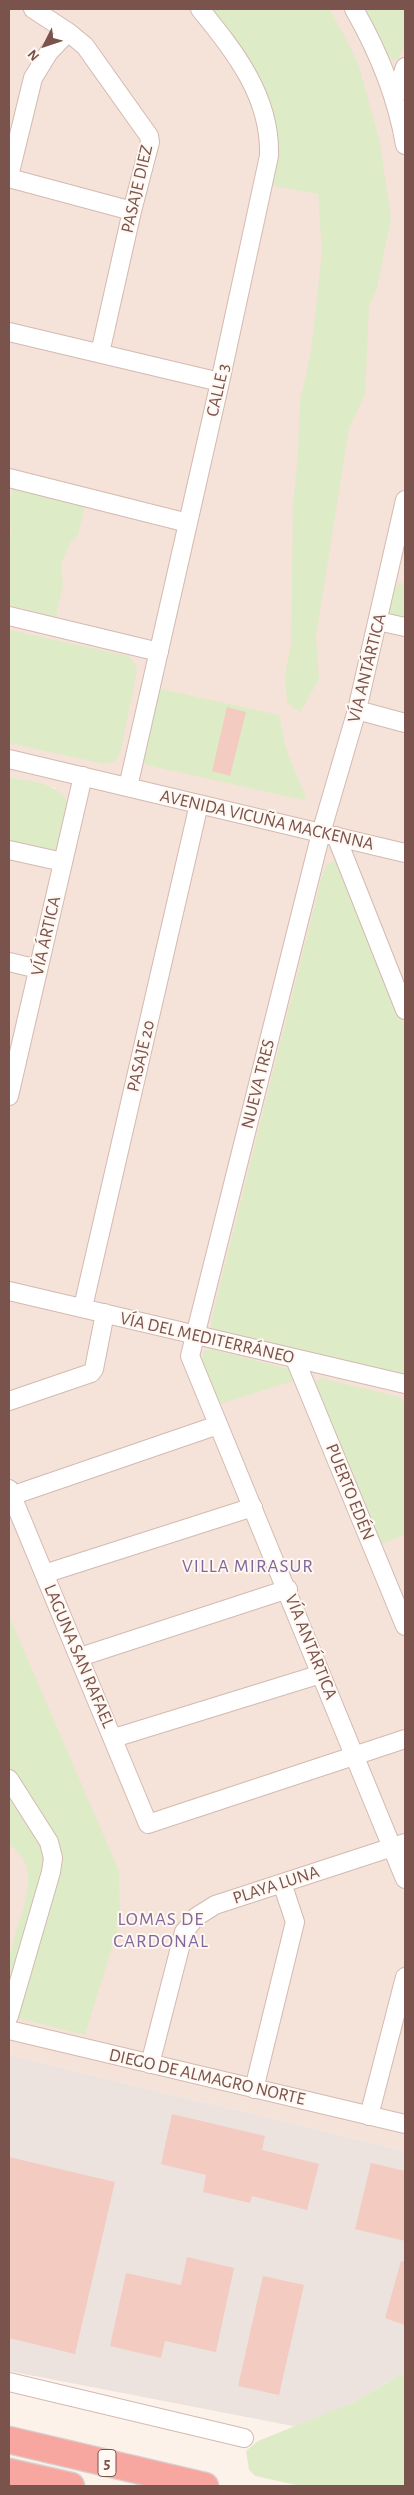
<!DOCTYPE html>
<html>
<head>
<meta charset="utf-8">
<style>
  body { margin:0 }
  #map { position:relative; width:414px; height:2495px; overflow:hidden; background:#fdf2ea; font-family:"Alegreya Sans",sans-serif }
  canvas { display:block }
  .frame { position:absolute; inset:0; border:10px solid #79534c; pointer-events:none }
  .north { position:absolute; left:20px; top:20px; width:50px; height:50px; -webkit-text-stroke:4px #fff7f1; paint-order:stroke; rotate:229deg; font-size:14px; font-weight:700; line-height:20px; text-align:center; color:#79534c }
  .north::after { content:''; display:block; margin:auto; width:18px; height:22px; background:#79534c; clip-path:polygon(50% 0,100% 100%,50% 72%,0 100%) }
</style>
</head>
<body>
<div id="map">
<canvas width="414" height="2495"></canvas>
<div class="frame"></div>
<div class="north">N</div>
</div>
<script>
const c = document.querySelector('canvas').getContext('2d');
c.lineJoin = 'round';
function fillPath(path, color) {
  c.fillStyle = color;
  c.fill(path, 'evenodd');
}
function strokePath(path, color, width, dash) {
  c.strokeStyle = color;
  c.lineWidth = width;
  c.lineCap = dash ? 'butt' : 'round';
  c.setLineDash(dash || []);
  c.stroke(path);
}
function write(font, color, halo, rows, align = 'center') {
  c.font = font + ' "Alegreya Sans",sans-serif';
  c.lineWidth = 4;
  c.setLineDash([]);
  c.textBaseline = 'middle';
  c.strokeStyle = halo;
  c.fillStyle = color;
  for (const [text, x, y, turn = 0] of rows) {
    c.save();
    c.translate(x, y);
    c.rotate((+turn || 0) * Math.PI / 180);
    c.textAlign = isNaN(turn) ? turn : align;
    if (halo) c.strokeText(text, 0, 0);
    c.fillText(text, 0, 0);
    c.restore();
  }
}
fillPath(new Path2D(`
  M 9,9 L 405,9 L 405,2151 L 9,2055 L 9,846 L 56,788 L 9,777 Z`), '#f5e2d8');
fillPath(new Path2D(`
  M 9,2055 L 405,2151 L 405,2372 L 354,2402 L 298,2427 L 9,2371 Z`), '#ece3df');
fillPath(new Path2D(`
  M 204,9 L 329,9 L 344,35 L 359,66 L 380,143 L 391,219 L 376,291 L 369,307 L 365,394 L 349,428 L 316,636 L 319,679 L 300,712 L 287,703 L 285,674 L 291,646 L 293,504 L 298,453 L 300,401 L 311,352 L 322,252 L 318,194 L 269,185 L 271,122 Z
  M 366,9 L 405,9 C 405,22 408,57 393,61 L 389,57 Z
  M 13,488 L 85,505 L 78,535 L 70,543 L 61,565 L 63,583 L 56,617 L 9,605 L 9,540 L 11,533 L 9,504 Z
  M 405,581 L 405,623 L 394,620 L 388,611 L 394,587 Z
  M 9,630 L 128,656 L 134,662 L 137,670 L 120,754 L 114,762 L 105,764 L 9,743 Z
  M 161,689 L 279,715 L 286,749 L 306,798 L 304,800 L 146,765 L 143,761 L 158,691 Z
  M 9,777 C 30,782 58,782 68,803 L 56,850 L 52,853 L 9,846 Z
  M 336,861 L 342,868 L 405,1029 L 405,1375 L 217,1332 L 212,1327 L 211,1321 L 322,876 L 327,864 Z
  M 211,1349 L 288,1369 L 294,1374 L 296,1380 L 220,1404 L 202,1359 L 204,1351 Z
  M 321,1378 L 399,1397 L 405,1404 L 405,1535 L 382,1544 L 316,1387 L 317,1380 Z
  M 9,1616 L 119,1871 L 120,1921 L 85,2035 L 9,2016 C 9,1998 7,1979 9,1962 C 13,1926 50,1869 9,1845 Z
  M 405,2372 L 405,2486 L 301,2486 L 255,2476 L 249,2470 L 246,2451 L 258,2441 L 354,2402 Z`), '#ddecc7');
fillPath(new Path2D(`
  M 227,707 L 246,712 L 230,776 L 212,771 Z
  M 172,2114 L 265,2136 L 262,2150 L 319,2164 L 307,2210 L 252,2196 L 250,2203 L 203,2192 L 206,2175 L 161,2164 Z
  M 9,2157 L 115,2182 L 75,2354 L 9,2338 Z
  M 371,2163 L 405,2171 L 405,2241 L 355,2229 Z
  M 187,2257 L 234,2268 L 216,2352 L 165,2341 L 161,2358 L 110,2346 L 126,2273 L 181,2285 Z
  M 401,2261 L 405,2261 L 405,2325 L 385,2318 Z
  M 263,2276 L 304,2285 L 279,2395 L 238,2386 Z`), '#f3cbc1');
const minor = new Path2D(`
  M 33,9 L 68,32 L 85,46 L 149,136 L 150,142 L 132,211 L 100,353
  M 354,9 C 378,51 397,97 405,145
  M 394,100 L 405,67
  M 9,176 L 33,78 L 49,52 L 68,32
  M 9,178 L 132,211
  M 9,332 L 220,382
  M 9,478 L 188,523
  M 405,500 L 357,710 L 321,833 L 190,1356 L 405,1879
  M 9,616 L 159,652
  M 378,621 L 405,627
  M 357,710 L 405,723
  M 9,759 L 405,853
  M 128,787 L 220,382 L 269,156 C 271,97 235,52 200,9
  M 336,836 L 405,1010
  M 9,850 L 63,862
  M 9,962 L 38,969
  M 9,1096 L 83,776
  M 9,1291 L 405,1384
  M 83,1307 L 199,804
  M 295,1359 L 405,1626
  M 9,1401 L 91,1373 L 94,1369 L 105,1313
  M 9,1489 L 148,1824 L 405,1739
  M 11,1496 L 218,1425
  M 44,1574 L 253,1507
  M 80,1657 L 288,1589
  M 114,1738 L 321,1674
  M 9,1779 L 49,1842 L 53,1858 L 51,1872 L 9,2016
  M 9,2030 L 405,2124
  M 150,2064 L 184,1932 L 196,1917 L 215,1905 L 405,1843
  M 254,2089 L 295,1922 L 282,1883
  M 369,2116 L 405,1977
  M 9,2382 L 244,2438`);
const highway = new Path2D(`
  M 9,2440 L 205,2486
  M 9,2472 L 71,2486`);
strokePath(minor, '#d3bab1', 20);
strokePath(highway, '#d9cfcd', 29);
strokePath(minor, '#fff', 18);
strokePath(highway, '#f8a6a0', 26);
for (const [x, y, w] of [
  [107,2463,18]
]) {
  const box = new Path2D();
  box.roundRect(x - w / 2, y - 13.5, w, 27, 4);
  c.fillStyle = '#fff7f1';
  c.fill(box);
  strokePath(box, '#79534c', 1);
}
write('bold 16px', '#79534c', null, [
  ["5",107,2463]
]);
write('18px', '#79534c', '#fff7f1', [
  ["PASAJE DIEZ",137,189,-77],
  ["CALLE 3",218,390,-77],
  ["VÍA ANTÁRTICA",367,668,-76],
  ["AVENIDA VICUÑA MACKENNA",267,820,13],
  ["VÍA ÁRTICA",46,936,-77],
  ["PASAJE 20",141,1056,-77],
  ["NUEVA TRES",258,1084,-76],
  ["VÍA DEL MEDITERRÁNEO",207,1338,13],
  ["PUERTO EDÉN",350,1492,68],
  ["VÍA ANTÁRTICA",311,1647,68],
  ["LAGUNA SAN RAFAEL",79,1656,67],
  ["PLAYA LUNA",276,1885,-18],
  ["DIEGO DE ALMAGRO NORTE",207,2077,13]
]);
c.letterSpacing = '1px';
write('19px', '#80689c', '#fff7f1', [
  ["VILLA MIRASUR",248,1566],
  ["LOMAS DE",161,1919],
  ["CARDONAL",161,1941]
]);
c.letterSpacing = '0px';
</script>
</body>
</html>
